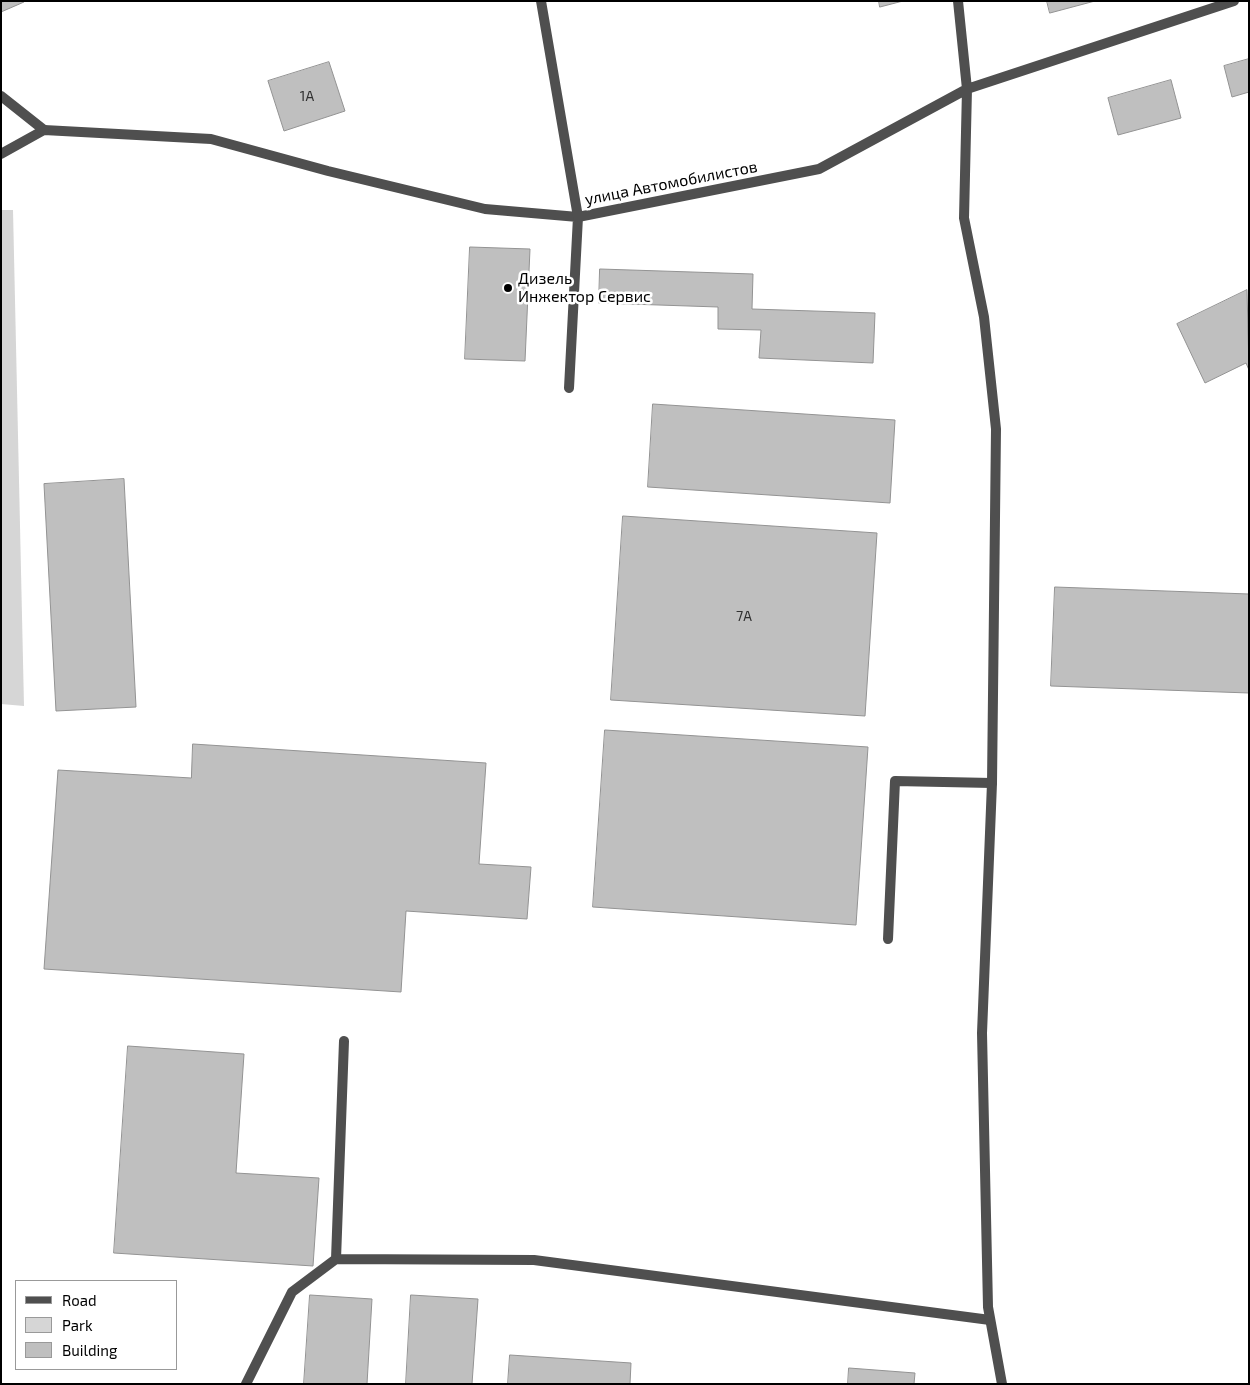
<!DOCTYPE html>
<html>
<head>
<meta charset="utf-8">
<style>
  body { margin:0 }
  #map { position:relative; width:1250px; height:1385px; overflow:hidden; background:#fff; font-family:"Exo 2",sans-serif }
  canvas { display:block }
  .frame { position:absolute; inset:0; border:2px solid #000; pointer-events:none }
  .legend { position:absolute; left:15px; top:1280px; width:162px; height:90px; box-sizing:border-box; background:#fff; border:1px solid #999; margin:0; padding:6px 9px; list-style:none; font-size:15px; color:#000 }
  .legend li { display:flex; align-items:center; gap:10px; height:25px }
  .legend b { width:25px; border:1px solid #999 }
</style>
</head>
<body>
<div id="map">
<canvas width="1250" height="1385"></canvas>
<div class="frame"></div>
<ul class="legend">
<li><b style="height:6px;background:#4f4f4f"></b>Road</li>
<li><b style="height:14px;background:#d6d6d6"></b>Park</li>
<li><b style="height:14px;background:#bfbfbf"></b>Building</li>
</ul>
</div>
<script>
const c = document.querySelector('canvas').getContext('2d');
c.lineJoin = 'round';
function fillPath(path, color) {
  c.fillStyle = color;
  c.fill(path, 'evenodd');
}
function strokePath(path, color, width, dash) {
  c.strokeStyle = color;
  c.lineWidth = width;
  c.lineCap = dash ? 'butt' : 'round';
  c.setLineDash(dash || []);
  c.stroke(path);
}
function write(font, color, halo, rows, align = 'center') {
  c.font = font + ' "Exo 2",sans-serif';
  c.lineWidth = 5;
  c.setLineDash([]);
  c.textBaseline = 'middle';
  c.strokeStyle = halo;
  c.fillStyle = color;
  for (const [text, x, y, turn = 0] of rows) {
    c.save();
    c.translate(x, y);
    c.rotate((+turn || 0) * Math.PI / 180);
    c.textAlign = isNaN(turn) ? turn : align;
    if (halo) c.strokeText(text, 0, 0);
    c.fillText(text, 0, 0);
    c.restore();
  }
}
fillPath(new Path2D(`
  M 1,210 L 13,210 L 24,706 L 1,704 Z`), '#d6d6d6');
const building = new Path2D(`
  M 1,1 L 24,1 L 24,2 L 1,12 Z
  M 879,1 L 903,1 L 880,7 Z
  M 1047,1 L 1095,1 L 1050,13 Z
  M 1249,59 L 1249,92 L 1232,97 L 1224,66 Z
  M 329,62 L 345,111 L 284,131 L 268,81 Z
  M 1171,80 L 1181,118 L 1118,135 L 1108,98 Z
  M 470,247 L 530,249 L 525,361 L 465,359 Z
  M 600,269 L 753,274 L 752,309 L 875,313 L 873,363 L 759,358 L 761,330 L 718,329 L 718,307 L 599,303 Z
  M 1247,290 L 1249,370 L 1246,363 L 1205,383 L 1177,324 Z
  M 653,404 L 895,420 L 890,503 L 648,487 Z
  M 124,479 L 136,707 L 56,711 L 44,484 Z
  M 623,516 L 877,533 L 865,716 L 611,700 Z
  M 1055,587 L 1249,594 L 1249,693 L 1051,686 Z
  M 605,730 L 868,747 L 856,925 L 593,907 Z
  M 193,744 L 486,763 L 479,864 L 531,867 L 527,919 L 406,911 L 401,992 L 44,969 L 58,770 L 191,778 Z
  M 128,1046 L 244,1054 L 236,1173 L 319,1178 L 313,1266 L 114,1253 Z
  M 310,1295 L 372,1299 L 367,1384 L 304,1384 Z
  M 411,1295 L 478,1299 L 472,1384 L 406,1384 Z
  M 510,1355 L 631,1363 L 630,1384 L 508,1384 Z
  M 849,1368 L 915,1373 L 914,1384 L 848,1384 Z`);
fillPath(building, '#bfbfbf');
strokePath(building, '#939393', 1);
strokePath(new Path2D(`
  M 1,154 L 44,130 L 211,139 L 328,171 L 485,209 L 578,217 L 569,388
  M 888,939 L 895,781 L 992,783
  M 344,1041 L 336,1259 L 534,1260 L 990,1320
  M 246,1384 L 292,1292 L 336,1259`), '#4f4f4f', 10);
strokePath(new Path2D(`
  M 541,1 L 578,217 L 819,169 L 967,89 L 1234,1
  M 958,1 L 967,89 L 964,218 L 984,317 L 996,429 L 992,783 L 982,1033 L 988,1307 L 1002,1384
  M 1,96 L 44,130`), '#4f4f4f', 10);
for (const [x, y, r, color] of [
  [508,288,5,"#000"]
]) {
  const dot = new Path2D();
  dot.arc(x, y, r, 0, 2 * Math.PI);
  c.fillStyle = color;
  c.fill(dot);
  strokePath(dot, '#fff', 2);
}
write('14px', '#303030', null, [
  ["1А",307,96],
  ["7А",744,616]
]);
write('16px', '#000', '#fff', [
  ["улица Автомобилистов",671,183,-11]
]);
write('16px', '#000', '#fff', [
  ["Дизель",518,279],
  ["Инжектор Сервис",518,297]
], 'left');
</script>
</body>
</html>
